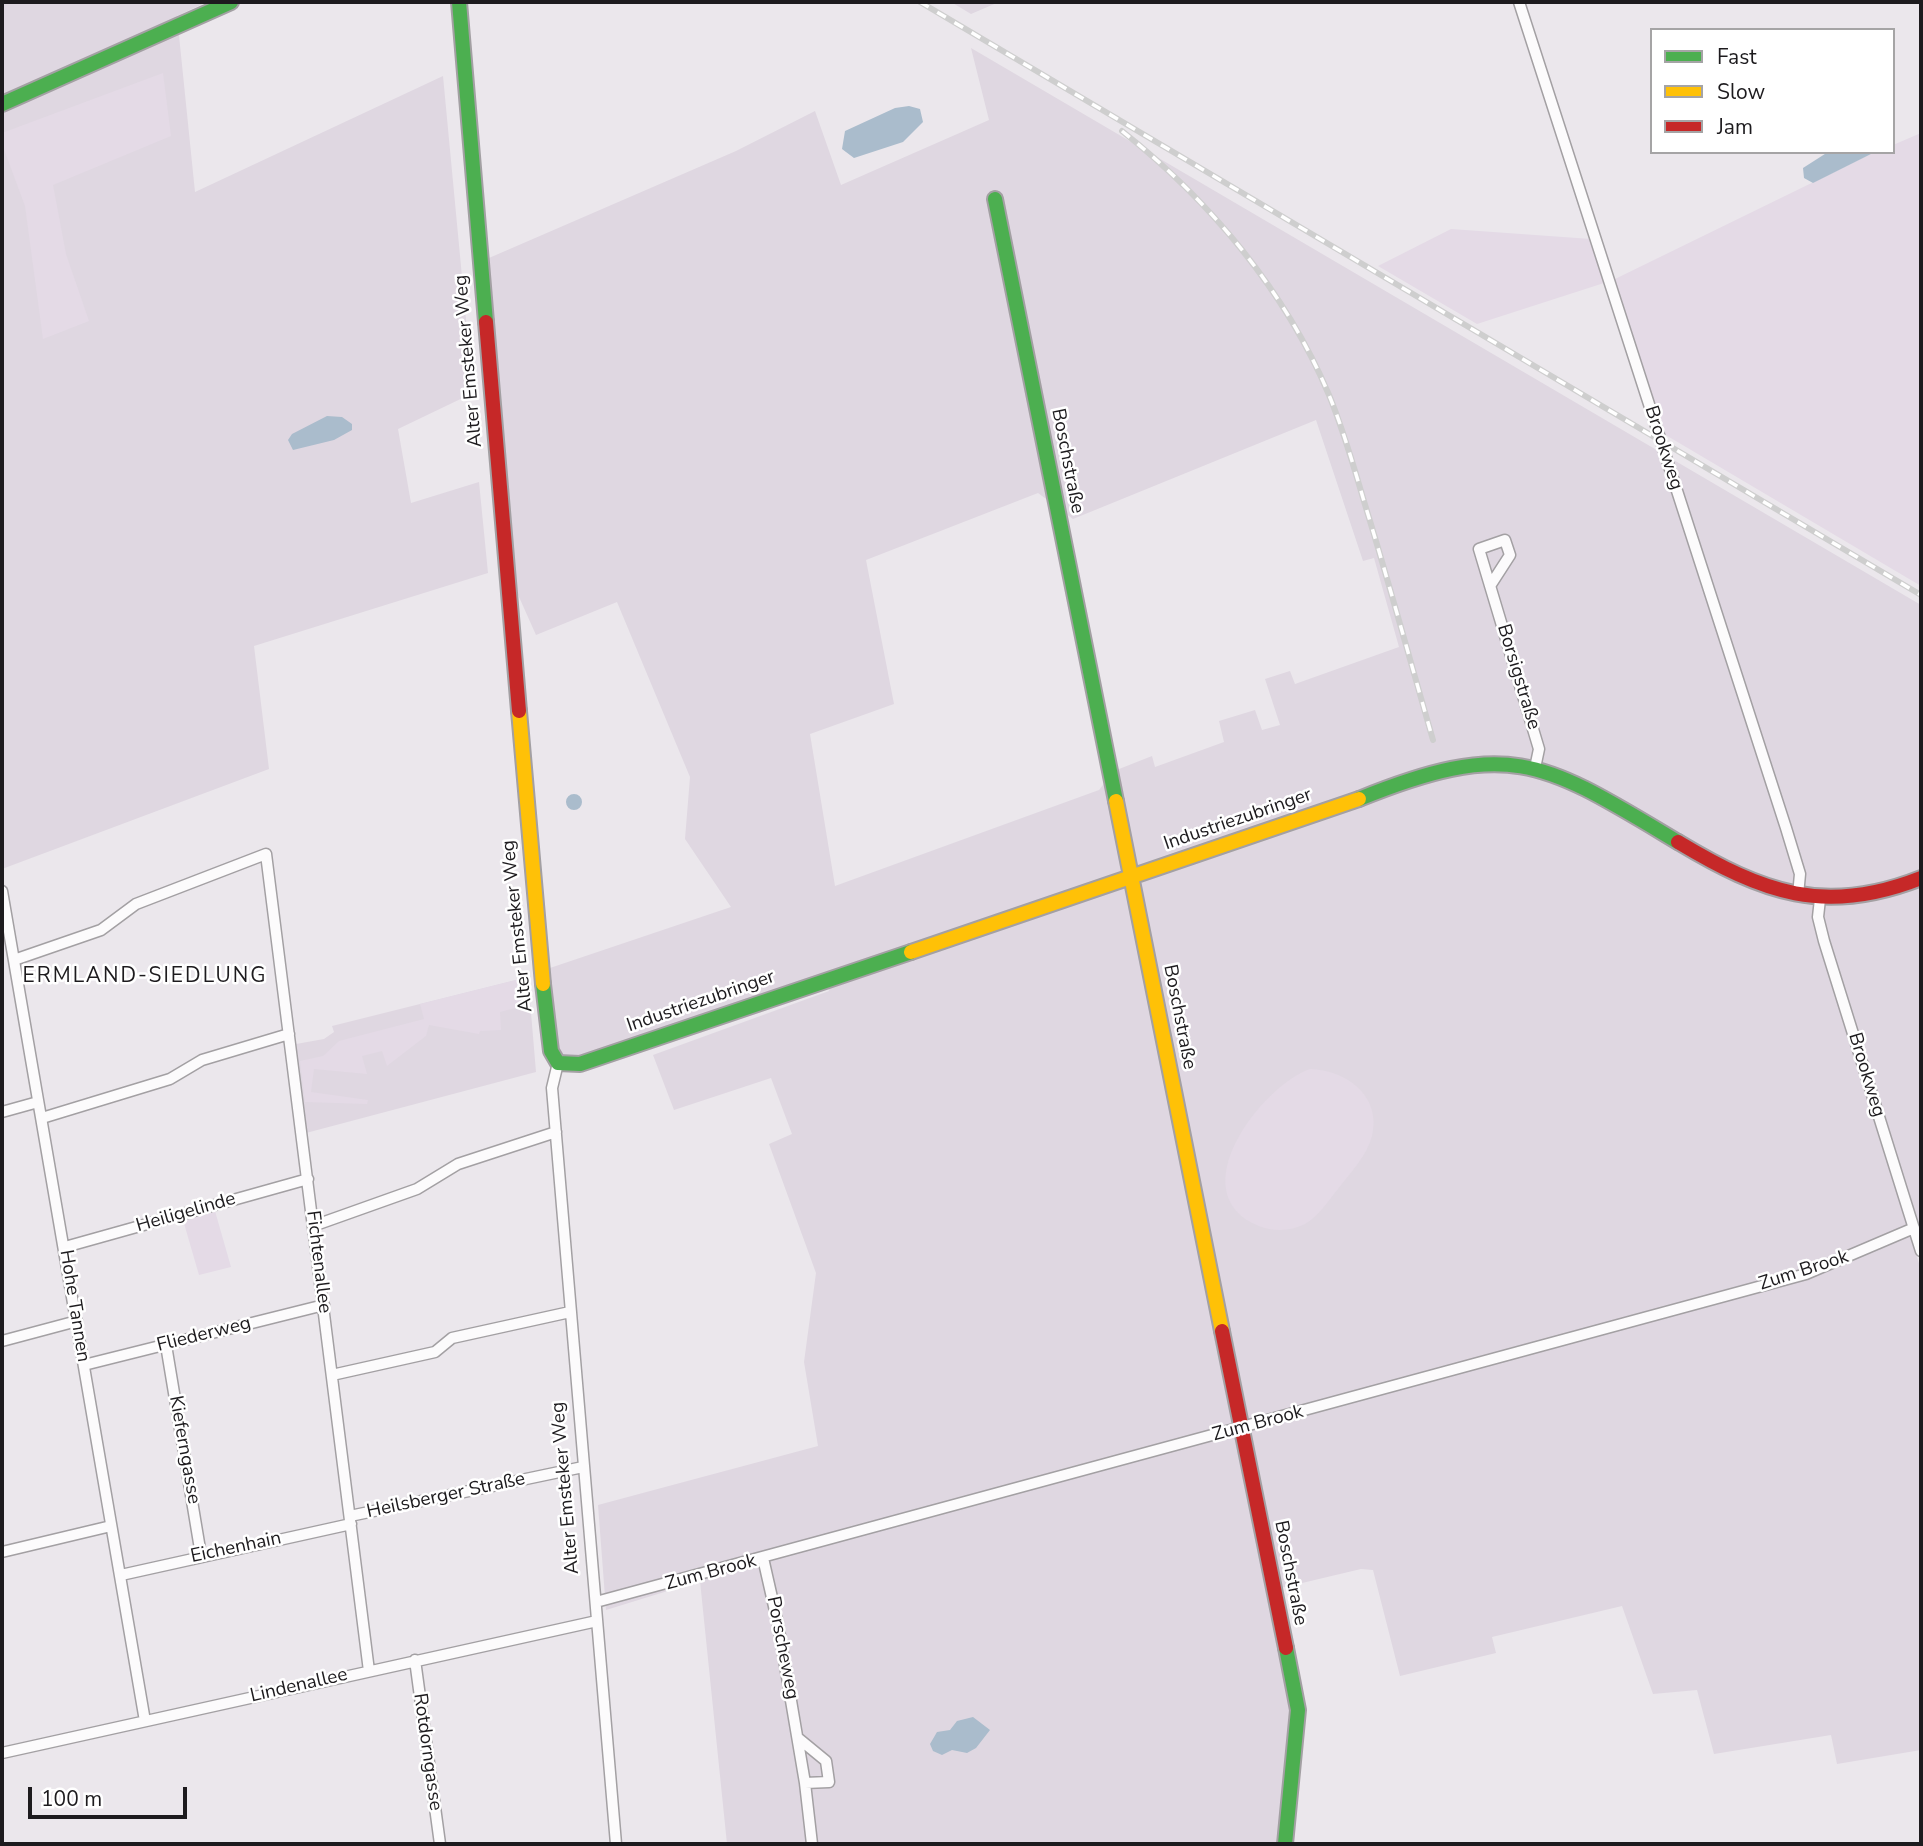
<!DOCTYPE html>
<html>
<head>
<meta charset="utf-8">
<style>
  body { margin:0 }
  #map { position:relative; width:1923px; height:1846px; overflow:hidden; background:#ebe7ec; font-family:"Nunito Sans",sans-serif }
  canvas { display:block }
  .frame { position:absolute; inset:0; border:4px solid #1d1b1e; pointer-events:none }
  .legend { position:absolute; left:1650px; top:28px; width:245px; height:126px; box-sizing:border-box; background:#fff; border:2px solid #a5a4a5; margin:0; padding:9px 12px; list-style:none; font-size:21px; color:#1d1b1e }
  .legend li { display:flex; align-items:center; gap:14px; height:35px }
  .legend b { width:35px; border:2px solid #a5a4a5 }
  .scale { position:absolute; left:28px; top:1787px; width:159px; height:32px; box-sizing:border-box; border:4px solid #1d1b1e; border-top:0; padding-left:9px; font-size:21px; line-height:24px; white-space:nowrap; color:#1d1b1e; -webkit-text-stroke:5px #fff; paint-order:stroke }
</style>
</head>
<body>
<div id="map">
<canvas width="1923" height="1846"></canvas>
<div class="frame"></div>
<ul class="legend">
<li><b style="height:9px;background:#4caf50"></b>Fast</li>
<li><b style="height:9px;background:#ffc107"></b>Slow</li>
<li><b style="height:9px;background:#c62828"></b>Jam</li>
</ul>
<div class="scale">100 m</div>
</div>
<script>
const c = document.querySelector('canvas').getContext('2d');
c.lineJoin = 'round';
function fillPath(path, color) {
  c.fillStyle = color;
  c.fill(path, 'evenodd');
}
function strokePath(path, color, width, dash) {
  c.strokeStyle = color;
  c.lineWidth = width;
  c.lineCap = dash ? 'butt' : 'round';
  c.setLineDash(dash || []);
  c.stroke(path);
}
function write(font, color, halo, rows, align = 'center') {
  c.font = font + ' "Nunito Sans",sans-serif';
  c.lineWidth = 5;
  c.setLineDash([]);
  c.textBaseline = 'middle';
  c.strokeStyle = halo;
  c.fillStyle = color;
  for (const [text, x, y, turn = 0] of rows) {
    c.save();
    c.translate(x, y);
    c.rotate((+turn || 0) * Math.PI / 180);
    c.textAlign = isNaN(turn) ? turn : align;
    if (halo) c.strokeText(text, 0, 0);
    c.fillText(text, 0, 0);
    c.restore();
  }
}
fillPath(new Path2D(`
  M 2,2 L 207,2 L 177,16 L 195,192 L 443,76 L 473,393 L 398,429 L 411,503 L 479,482 L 488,573 L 254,646 L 269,769 L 2,869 Z
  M 951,2 L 999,2 L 971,14 Z
  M 971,48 L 1921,605 L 1921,1222 L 1908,1227 L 1921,1270 L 1921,1750 L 1837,1764 L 1831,1735 L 1714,1754 L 1697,1690 L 1653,1694 L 1622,1606 L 1492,1637 L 1496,1653 L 1400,1676 L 1373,1570 L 1361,1569 L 1281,1588 L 1304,1718 L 1279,1844 L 727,1844 L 700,1581 L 606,1610 L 598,1505 L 818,1446 L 804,1362 L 816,1273 L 769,1144 L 792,1134 L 771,1078 L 674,1110 L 653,1055 L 829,991 L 825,973 L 578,1058 L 563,1056 L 554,1045 L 547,969 L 731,907 L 685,839 L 690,777 L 617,602 L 536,635 L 511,579 L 489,258 L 736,151 L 815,111 L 841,185 L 989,120 ZM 1316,420 L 1363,561 L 1374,558 L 1399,647 L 1295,684 L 1290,671 L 1265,679 L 1280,725 L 1262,730 L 1255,710 L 1219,721 L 1224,742 L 1155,767 L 1152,756 L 1114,771 L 1099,790 L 835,886 L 810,734 L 894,704 L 866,560 L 1038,493 L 1073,519 Z
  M 528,977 L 536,1072 L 306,1133 L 296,1044 L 324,1039 L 334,1032 L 332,1026 Z`), '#dfd7e1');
fillPath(new Path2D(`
  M 163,73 L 171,136 L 53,185 L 66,254 L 89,321 L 43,339 L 25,206 L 2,144 L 2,133 Z
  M 1921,133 L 1921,586 L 1664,434 L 1615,279 L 1875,152 L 1893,152 L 1893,145 Z
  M 1451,229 L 1591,239 L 1604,283 L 1477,324 L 1378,266 Z
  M 528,977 L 530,1004 L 500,1012 L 501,1030 L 480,1031 L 479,1034 L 429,1025 L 426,1036 L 387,1066 L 382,1051 L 362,1056 L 367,1074 L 314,1069 L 311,1092 L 368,1100 L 367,1104 L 305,1102 L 300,1061 L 323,1056 L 339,1041 L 424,1019 L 420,1004 Z
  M 1310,1069 C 1345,1070 1382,1095 1372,1136 C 1367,1156 1350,1173 1338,1189 C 1328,1201 1319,1216 1305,1224 C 1291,1231 1274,1232 1259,1226 C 1179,1194 1261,1086 1310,1069 Z
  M 215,1211 L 231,1267 L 199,1275 L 183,1220 Z`), '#e4dae6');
fillPath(new Path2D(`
  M 909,106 L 920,109 L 923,122 L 903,142 L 854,158 L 842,149 L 845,131 L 895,108 Z
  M 1828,152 L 1875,152 L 1813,183 L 1804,178 L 1803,168 Z
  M 327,416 L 342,417 L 352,424 L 352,430 L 334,440 L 293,450 L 288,440 L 292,434 Z
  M566 802a8 8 0 1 1 16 0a8 8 0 1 1-16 0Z
  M 973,1717 L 990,1730 L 976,1748 L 967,1753 L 952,1750 L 942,1755 L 933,1751 L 930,1744 L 937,1732 L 950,1730 L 957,1721 Z`), '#aabccc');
const street = new Path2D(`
  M 1519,2 L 1786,828 L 1800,874 L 1798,895
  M 1490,586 L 1510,555 L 1505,540 L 1479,549 L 1539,749 L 1535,768
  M 2,891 L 145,1721
  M 1820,899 L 1818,917 L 1824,941 L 1921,1251
  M 14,960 L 101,930 L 136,904 L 266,854 L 369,1671
  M 558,1063 L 552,1088 L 616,1844
  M 2,1112 L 38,1102
  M 42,1118 L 170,1079 L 202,1060 L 289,1034
  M 313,1226 L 417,1189 L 458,1164 L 556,1132
  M 65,1247 L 308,1179
  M 2,1341 L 77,1321
  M 166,1345 L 201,1555
  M 84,1365 L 324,1305
  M 332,1375 L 435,1352 L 452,1338 L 570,1312
  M 350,1516 L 583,1467
  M 2,1552 L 111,1526
  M 763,1558 L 778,1624 L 805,1783 L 829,1782 L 826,1761 L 798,1738
  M 121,1575 L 351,1524
  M 596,1602 L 1806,1274 L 1914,1228
  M 415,1660 L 440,1844
  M 2,1753 L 597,1621
  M 805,1783 L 812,1844`);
const fast = new Path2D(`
  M 459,2 L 486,322
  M 2,104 L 231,2
  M 995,199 L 1116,801
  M 1359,799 C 1512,737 1544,762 1678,842
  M 543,984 L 551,1051 L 558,1063 L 580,1064 L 911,952
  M 1285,1844 L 1298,1710 L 1286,1648`);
const slow = new Path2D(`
  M 519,711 L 543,984
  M 1116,801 L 1222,1331
  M 911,952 L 1359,799`);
const jam = new Path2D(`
  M 486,322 L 519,711
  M 1678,842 C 1763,893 1825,916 1921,878
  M 1222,1331 L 1286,1648`);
strokePath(street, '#a3a0a3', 13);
strokePath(fast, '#a3a0a3', 18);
strokePath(slow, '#a3a0a3', 18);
strokePath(jam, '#a3a0a3', 18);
strokePath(street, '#fcfbfc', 10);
strokePath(fast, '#4caf50', 14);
strokePath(slow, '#ffc107', 14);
strokePath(jam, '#c62828', 14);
const rail = new Path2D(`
  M 920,2 L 1921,595
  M 1122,131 C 1210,201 1285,290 1329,395 C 1346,436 1357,479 1370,521 C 1392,594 1412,667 1433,740`);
strokePath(rail, '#cecece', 6);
strokePath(rail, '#fff', 3.5, [10]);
write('19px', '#1d1b1e', '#fff', [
  ["Alter Emsteker Weg",469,361,-95],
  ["Brookweg",1663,448,72],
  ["Boschstraße",1067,461,79],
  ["Borsigstraße",1518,677,73],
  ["Industriezubringer",1238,820,-19],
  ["Alter Emsteker Weg",518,926,-96],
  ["Industriezubringer",701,1002,-19],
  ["Boschstraße",1179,1017,79],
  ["Brookweg",1866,1075,73],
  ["Heiligelinde",186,1213,-16],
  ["Fichtenallee",318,1262,83],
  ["Zum Brook",1804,1271,-18],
  ["Hohe Tannen",74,1306,81],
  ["Fliederweg",204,1335,-14],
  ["Zum Brook",1258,1424,-15],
  ["Kieferngasse",184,1450,80],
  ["Alter Emsteker Weg",566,1488,-95],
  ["Heilsberger Straße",446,1496,-12],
  ["Eichenhain",236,1548,-12],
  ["Zum Brook",711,1573,-15],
  ["Boschstraße",1290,1573,79],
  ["Porscheweg",782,1648,79],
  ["Lindenallee",299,1686,-13],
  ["Rotdorngasse",427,1752,82]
]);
c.letterSpacing = '2px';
write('21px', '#1d1b1e', '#fff', [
  ["ERMLAND-SIEDLUNG",145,977]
]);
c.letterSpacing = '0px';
</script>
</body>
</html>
